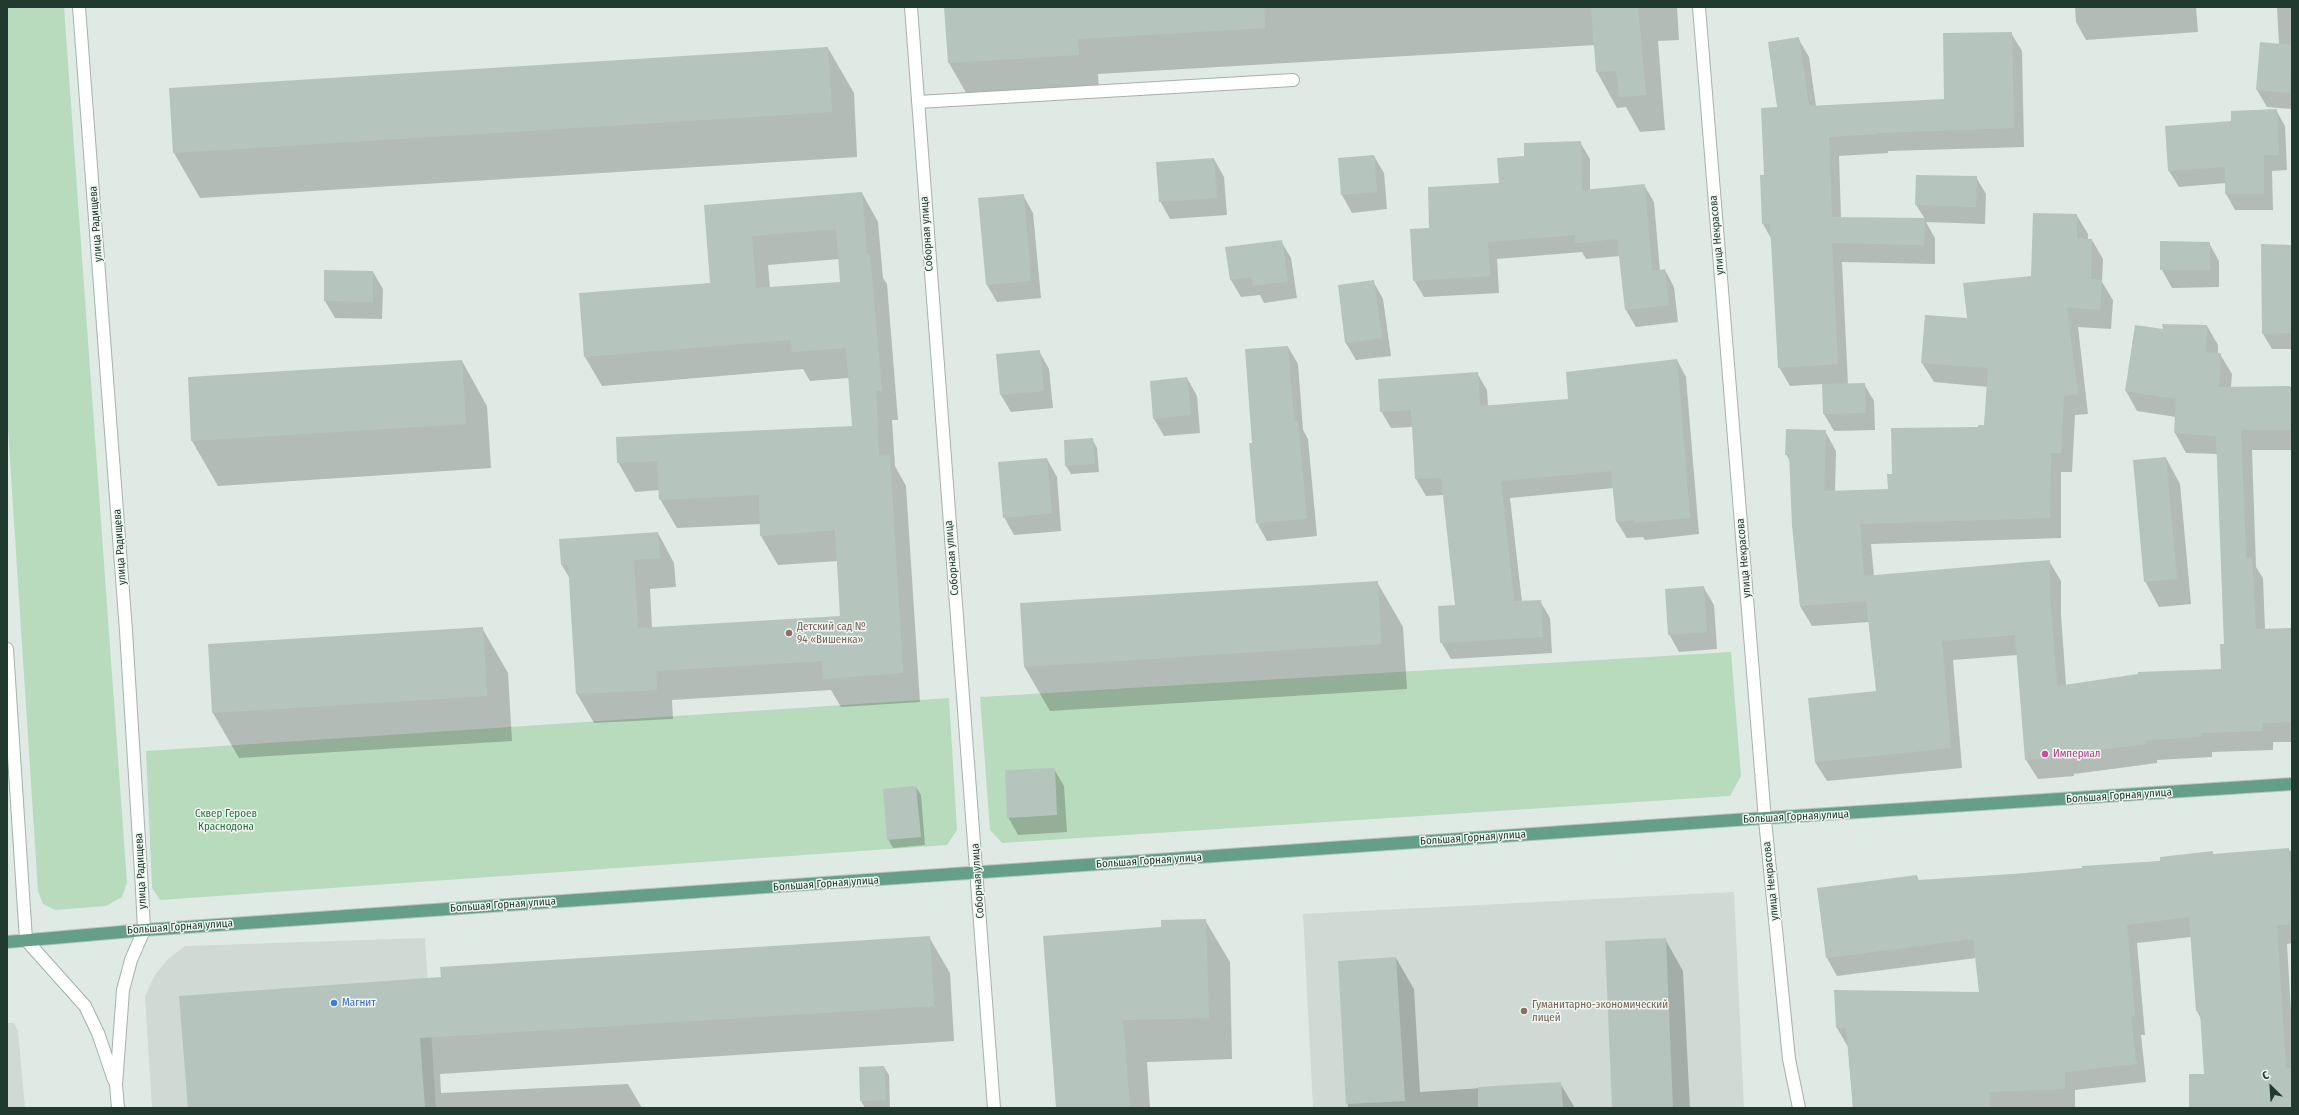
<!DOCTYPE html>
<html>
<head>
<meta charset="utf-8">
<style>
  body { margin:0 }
  #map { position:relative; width:2299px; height:1115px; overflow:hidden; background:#dfeae4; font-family:"Fira Sans Condensed",sans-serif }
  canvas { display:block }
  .frame { position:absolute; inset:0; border:8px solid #213a30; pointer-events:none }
  .north { position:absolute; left:2251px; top:1067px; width:40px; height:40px; -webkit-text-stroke:3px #f0f7f2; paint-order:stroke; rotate:335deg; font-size:11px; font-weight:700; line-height:16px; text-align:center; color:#213a30 }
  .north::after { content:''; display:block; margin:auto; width:14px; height:18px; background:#213a30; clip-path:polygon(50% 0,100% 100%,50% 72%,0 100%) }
</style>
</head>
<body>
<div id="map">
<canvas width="2299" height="1115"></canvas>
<div class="frame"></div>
<div class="north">С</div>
</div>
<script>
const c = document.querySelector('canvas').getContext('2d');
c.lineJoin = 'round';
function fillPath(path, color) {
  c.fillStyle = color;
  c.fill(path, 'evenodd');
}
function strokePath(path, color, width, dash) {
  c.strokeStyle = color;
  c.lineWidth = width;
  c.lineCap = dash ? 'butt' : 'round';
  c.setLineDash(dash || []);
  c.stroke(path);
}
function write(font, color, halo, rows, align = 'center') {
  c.font = font + ' "Fira Sans Condensed",sans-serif';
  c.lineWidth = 3;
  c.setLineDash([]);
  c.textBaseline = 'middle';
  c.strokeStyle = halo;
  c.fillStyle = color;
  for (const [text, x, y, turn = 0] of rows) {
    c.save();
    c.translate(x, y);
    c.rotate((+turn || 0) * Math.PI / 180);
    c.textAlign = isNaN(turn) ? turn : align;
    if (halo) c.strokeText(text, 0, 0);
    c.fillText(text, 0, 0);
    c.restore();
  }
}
fillPath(new Path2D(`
  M 1734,892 L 1744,1108 L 1313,1108 L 1303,914 Z
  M 425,938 L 436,1108 L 152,1108 L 145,997 L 154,976 L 167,960 L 185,946 Z
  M 7,1023 L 14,1023 L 18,1031 L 25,1108 L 7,1108 Z`), '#cedad3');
fillPath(new Path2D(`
  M 7,7 L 64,7 L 127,883 L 122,897 L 106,906 L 55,910 L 43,904 L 38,891 L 7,414 Z
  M 1731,652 L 1741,776 L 1730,796 L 1002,843 L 990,830 L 980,697 Z
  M 949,698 L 957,830 L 947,845 L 160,900 L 152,888 L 146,751 Z`), '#b8dbbe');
fillPath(new Path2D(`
  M 945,7 L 1677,7 L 1679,40 L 1658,41 L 1665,130 L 1640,132 L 1626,107 L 1617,108 L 1597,72 L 1595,45 L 1098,74 L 1099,90 L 969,98 L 949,63 Z
  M 2075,7 L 2196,7 L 2198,32 L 2086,40 L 2076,22 Z
  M 2277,7 L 2292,7 L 2292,109 L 2267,107 L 2257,90 L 2279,44 Z
  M 2011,33 L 2022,51 L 2024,147 L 1888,151 L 1888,153 L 1839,156 L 1841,218 L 1925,219 L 1916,205 L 1976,177 L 1986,194 L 1985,224 L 1926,222 L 1935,238 L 1935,264 L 1842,262 L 1848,384 L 1864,384 L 1874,401 L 1875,430 L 1834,431 L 1824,414 L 1823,384 L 1790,386 L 1779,367 L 1772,240 L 1763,224 L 1761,176 L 1765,176 L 1778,108 L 1798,38 L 1809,57 L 1816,106 L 1945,100 Z
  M 828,48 L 854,93 L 857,157 L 200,198 L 174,153 L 170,89 Z
  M 2276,110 L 2285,126 L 2287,170 L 2272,171 L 2273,210 L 2235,210 L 2226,194 L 2226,183 L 2179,187 L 2169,171 L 2166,127 L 2232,122 Z
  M 1580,142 L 1590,159 L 1590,190 L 1644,185 L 1654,202 L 1660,271 L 1665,270 L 1674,287 L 1678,322 L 1636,327 L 1626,310 L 1620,256 L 1586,259 L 1582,252 L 1497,259 L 1499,293 L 1424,297 L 1414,280 L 1430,229 L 1500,184 L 1525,157 Z
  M 1374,156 L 1384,173 L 1387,209 L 1352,213 L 1342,195 L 1339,159 Z
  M 1214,159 L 1224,177 L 1227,215 L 1170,219 L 1160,201 Z
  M 862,193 L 878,222 L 883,278 L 887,284 L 898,420 L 892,420 L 895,466 L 906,486 L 920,702 L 841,707 L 831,690 L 672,700 L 673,719 L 594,723 L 577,694 L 570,579 L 562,565 L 560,540 L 658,533 L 674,563 L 676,587 L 650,589 L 652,628 L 841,617 L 838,561 L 778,565 L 761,536 L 761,524 L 677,528 L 660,499 L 660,490 L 635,492 L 618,462 L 853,427 L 849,378 L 810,381 L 803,369 L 602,386 L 585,357 L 711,284 L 705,206 ZM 839,259 L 841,283 L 770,288 L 768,265 Z
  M 1023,195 L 1033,213 L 1041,298 L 997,302 L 987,285 Z
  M 2076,214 L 2088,234 L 2088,239 L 2092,240 L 2103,259 L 2102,282 L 2113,300 L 2111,329 L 2078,327 L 2088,414 L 2075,415 L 2072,472 L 2061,472 L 2061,538 L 1871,544 L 1874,576 L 2049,561 L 2061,581 L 2061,615 L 2066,685 L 2222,670 L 2225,645 L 2218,454 L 2186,453 L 2175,433 L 2176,417 L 2137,411 L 2126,391 L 2164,330 L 2207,326 L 2218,345 L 2218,354 L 2220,354 L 2232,374 L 2231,387 L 2292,387 L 2292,450 L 2252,450 L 2256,567 L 2263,578 L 2265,630 L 2292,629 L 2292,742 L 2273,742 L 2273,750 L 2212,752 L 2212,757 L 2157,760 L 2157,763 L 2074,774 L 2074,776 L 2038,779 L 2026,760 L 2017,655 L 1953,660 L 1962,768 L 1827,781 L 1815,762 L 1877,692 L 1869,622 L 1812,626 L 1800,606 L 1793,526 L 1791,463 L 1786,454 L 1825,431 L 1836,451 L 1835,492 L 1889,490 L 1893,475 L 1984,426 L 1988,387 L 1934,382 L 1922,363 L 1968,319 L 2032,277 Z
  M 1281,241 L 1291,258 L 1297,298 L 1264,303 L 1260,295 L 1241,297 L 1231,280 L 1226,248 Z
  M 2161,242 L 2209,243 L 2219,261 L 2219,287 L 2172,288 L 2162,270 Z
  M 2292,246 L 2292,349 L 2272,349 L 2263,334 Z
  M 373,272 L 383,289 L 382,319 L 335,318 L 325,301 Z
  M 1373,281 L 1383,299 L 1391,356 L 1356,360 L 1346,343 Z
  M 1288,347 L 1298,364 L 1303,430 L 1308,439 L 1317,536 L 1267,541 L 1257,523 L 1250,444 L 1253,444 Z
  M 1039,351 L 1049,369 L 1053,408 L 1011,412 L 1001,395 Z
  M 1677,360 L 1686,377 L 1699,534 L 1645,540 L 1643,537 L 1627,538 L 1617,522 L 1614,488 L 1510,498 L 1522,602 L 1540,601 L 1550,618 L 1552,653 L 1451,659 L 1441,642 L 1456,606 L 1444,495 L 1426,496 L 1416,479 L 1413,427 L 1391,428 L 1381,411 L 1477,373 L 1487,390 L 1488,406 L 1569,400 Z
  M 462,361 L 487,406 L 491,468 L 218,486 L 192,441 Z
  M 1187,378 L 1197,396 L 1200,433 L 1164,436 L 1154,419 Z
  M 1092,439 L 1097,448 L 1099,472 L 1071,474 L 1066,466 Z
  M 2166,458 L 2180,484 L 2191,604 L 2159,607 L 2145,581 Z
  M 1047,459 L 1057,477 L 1061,531 L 1014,535 L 1004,517 Z
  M 1377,582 L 1403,627 L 1407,689 L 1050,711 L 1024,666 Z
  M 1704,588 L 1714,605 L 1717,649 L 1679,652 L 1669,634 Z
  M 482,628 L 508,673 L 512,741 L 239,758 L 213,713 L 209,645 Z
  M 1054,769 L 1064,786 L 1067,832 L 1018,835 L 1008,817 Z
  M 916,787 L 921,795 L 925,845 L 893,848 L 888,839 Z
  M 2288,849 L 2292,852 L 2292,943 L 2287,944 L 2292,1028 L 2292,1108 L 2190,1108 L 2205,1075 L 2201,1019 L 2197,1011 L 2191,937 L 2137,943 L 2145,1035 L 2141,1035 L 2146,1082 L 2075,1090 L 2075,1108 L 1853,1108 L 1848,1047 L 1837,1028 L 1835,991 L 1980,993 L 1976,958 L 1837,976 L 1827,958 L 1917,876 L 1919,881 L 2083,869 L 2161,861 L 2212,852 L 2214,855 Z
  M 1205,920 L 1230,962 L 1232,1059 L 1147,1062 L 1150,1108 L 1057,1108 L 1162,928 Z
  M 929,937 L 950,973 L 954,1041 L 440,1074 L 441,1093 L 628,1084 L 642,1108 L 189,1108 L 442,978 Z
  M 1665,939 L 1683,971 L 1690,1108 L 1613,1108 Z
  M 1396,958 L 1414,989 L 1420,1092 L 1560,1083 L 1575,1108 L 1348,1108 L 1339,962 Z
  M 884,1067 L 889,1075 L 890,1108 L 865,1108 L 861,1101 Z`), '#0003');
fillPath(new Path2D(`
  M 944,7 L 1264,7 L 1265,28 L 1078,39 L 1079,55 L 948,63 Z
  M 1591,7 L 1638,7 L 1646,95 L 1619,97 L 1616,71 L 1596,72 Z
  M 2012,32 L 2014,128 L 1877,133 L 1877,134 L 1829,137 L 1832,217 L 1925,218 L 1924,245 L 1832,243 L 1838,364 L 1778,368 L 1770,224 L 1762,224 L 1760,175 L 1764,175 L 1761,108 L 1777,107 L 1768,42 L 1799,37 L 1809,106 L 1944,99 L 1943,33 Z
  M 2260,42 L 2292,45 L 2290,93 L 2256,90 Z
  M 828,47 L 832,112 L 173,153 L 169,88 Z
  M 2277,109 L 2279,155 L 2264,155 L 2264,194 L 2225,194 L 2225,167 L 2168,171 L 2165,126 L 2231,121 L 2231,111 Z
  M 1581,141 L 1582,190 L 1645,184 L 1652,271 L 1665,269 L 1669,305 L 1625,310 L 1617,239 L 1575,243 L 1575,235 L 1488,242 L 1490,276 L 1413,281 L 1410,229 L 1429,228 L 1428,187 L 1499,183 L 1497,158 L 1524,156 L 1524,143 Z
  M 1374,155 L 1377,192 L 1341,195 L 1338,158 Z
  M 1214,158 L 1217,198 L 1159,202 L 1156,162 Z
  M 1916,175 L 1977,176 L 1976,207 L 1915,205 Z
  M 862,192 L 867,254 L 870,254 L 882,391 L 876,391 L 879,456 L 890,455 L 903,673 L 823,679 L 822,661 L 656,671 L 657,690 L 576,694 L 568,565 L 561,565 L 559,539 L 658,532 L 660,558 L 634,560 L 638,628 L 840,616 L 835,530 L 760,536 L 759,495 L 659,500 L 657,461 L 617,463 L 616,437 L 852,426 L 846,348 L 792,352 L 791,340 L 584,357 L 579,293 L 710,283 L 704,205 ZM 836,229 L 840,282 L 756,288 L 752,236 Z
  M 1024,194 L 1031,281 L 986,285 L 978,198 Z
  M 2033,213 L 2077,214 L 2077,238 L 2092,239 L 2091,279 L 2102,280 L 2100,310 L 2067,307 L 2078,394 L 2064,396 L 2061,453 L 2051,453 L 2050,518 L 1860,524 L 1864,576 L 2050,560 L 2050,595 L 2057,686 L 2138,674 L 2138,672 L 2221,669 L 2220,644 L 2224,644 L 2216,436 L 2174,433 L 2176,399 L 2125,391 L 2135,325 L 2163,329 L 2162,324 L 2207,325 L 2206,352 L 2221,353 L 2219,387 L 2290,386 L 2290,430 L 2241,430 L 2246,558 L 2252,557 L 2256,629 L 2292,628 L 2292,722 L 2262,723 L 2262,731 L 2201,733 L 2201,737 L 2146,740 L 2147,744 L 2063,754 L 2063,757 L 2025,760 L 2015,635 L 1942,641 L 1951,748 L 1815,762 L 1808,698 L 1876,691 L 1866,601 L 1800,606 L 1792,526 L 1789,455 L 1785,455 L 1786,429 L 1826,430 L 1824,491 L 1888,489 L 1887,474 L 1892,474 L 1891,428 L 1978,427 L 1978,425 L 1984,425 L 1988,368 L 1921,363 L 1925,315 L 1967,318 L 1963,283 L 2031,276 Z
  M 1282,240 L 1288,281 L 1253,286 L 1252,277 L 1230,280 L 1225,247 Z
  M 2160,241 L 2210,242 L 2210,270 L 2160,270 Z
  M 2261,244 L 2292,245 L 2292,333 L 2262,334 Z
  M 324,270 L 373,271 L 373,302 L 324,301 Z
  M 1374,280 L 1382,338 L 1345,343 L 1338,285 Z
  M 1288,346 L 1294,421 L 1298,421 L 1307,519 L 1256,523 L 1249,443 L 1252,443 L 1245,349 Z
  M 1040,350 L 1044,391 L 1000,395 L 996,354 Z
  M 1677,359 L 1690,518 L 1634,523 L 1634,520 L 1616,522 L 1611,471 L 1501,481 L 1514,601 L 1541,600 L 1543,637 L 1440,643 L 1438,606 L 1455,605 L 1441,478 L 1415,479 L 1411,410 L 1380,412 L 1378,379 L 1478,372 L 1480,406 L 1568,399 L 1566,372 Z
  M 462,360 L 466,424 L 191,441 L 188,377 Z
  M 1187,377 L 1191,415 L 1153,419 L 1150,381 Z
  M 1865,383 L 1866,413 L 1823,414 L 1822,384 Z
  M 1093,438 L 1095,464 L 1065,466 L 1064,440 Z
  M 2166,457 L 2177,579 L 2144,582 L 2133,460 Z
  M 1047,458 L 1052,513 L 1003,518 L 998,462 Z
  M 1378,581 L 1381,644 L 1024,667 L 1020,603 Z
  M 1704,586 L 1707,632 L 1668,635 L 1665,589 Z
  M 483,627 L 487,696 L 212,713 L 208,644 Z
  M 1055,768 L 1057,815 L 1007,818 L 1005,770 Z
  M 916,786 L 921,837 L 887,840 L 883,789 Z
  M 2289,848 L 2292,924 L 2277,925 L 2286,1068 L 2292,1068 L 2292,1108 L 2189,1108 L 2189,1074 L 2204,1074 L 2200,1012 L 2196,1011 L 2189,917 L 2127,925 L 2135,1016 L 2131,1017 L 2136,1064 L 2065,1072 L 2065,1089 L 1989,1092 L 1990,1108 L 1853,1108 L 1846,1028 L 1836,1028 L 1834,990 L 1979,992 L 1973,939 L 1826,958 L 1817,888 L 1917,875 L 1918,880 L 2014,874 L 2082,868 L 2082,866 L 2160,861 L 2160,857 L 2213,851 L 2213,854 Z
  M 1206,919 L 1209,1018 L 1123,1020 L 1130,1108 L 1056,1108 L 1043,936 L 1161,927 L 1161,920 Z
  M 930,936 L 934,1006 L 420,1038 L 425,1108 L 188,1108 L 179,996 L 441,977 L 440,967 Z
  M 1666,938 L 1673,1108 L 1612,1108 L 1605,941 Z
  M 1396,957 L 1405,1101 L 1346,1104 L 1338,961 Z
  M 884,1066 L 886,1100 L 860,1101 L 859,1067 Z
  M 1561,1082 L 1563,1108 L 1478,1108 L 1478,1087 Z`), '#b5c5bd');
const minor = new Path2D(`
  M 79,7 L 126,631 L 142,889 L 144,930 L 131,960 L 123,990 L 116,1085 L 118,1108
  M 911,7 L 994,1108
  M 1699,7 L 1765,820 L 1789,1059 L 1799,1108
  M 918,102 L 1293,80
  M 7,649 L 26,940 L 85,1006 L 98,1033 L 114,1080`);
const major = new Path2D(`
  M 7,942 L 144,930 L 1735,820 L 2292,784`);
strokePath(minor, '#a2b2aa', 14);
strokePath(major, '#bcc4c1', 14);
strokePath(minor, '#fff', 12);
strokePath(major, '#659f89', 12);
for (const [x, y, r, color] of [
  [789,633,4,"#8d6e63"],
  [2045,754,4,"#d1479c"],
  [334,1003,4,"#3f7fe0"],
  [1524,1011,4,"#8d6e63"]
]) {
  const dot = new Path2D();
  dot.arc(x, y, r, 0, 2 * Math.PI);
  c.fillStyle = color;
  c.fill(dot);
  strokePath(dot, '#f0f7f2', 1.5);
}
write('11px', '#213a30', '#f0f7f2', [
  ["улица Радищева",96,224,-94],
  ["Соборная улица",927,234,-94],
  ["улица Некрасова",1717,235,-95],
  ["улица Радищева",120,547,-94],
  ["Соборная улица",952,558,-95],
  ["улица Некрасова",1744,558,-95],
  ["Большая Горная улица",2119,796,-4],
  ["Большая Горная улица",1796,817,-3],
  ["Большая Горная улица",1473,838,-4],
  ["Большая Горная улица",1149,861,-4],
  ["улица Радищева",141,871,-93],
  ["Соборная улица",978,881,-94],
  ["улица Некрасова",1771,881,-96],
  ["Большая Горная улица",826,884,-4],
  ["Большая Горная улица",503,905,-4],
  ["Большая Горная улица",180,927,-4]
]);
write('11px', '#785e54', '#f0f7f2', [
  ["Детский сад №",797,627],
  ["94 «Вишенка»",797,640],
  ["Гуманитарно-экономический",1532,1005],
  ["лицей",1532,1018]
], 'left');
write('11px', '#b23c85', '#f0f7f2', [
  ["Империал",2053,754]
], 'left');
write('11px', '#2c6f3e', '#f0f7f2', [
  ["Сквер Героев",226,814],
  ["Краснодона",226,827]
]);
write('11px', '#366cbe', '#f0f7f2', [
  ["Магнит",342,1003]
], 'left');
</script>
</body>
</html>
